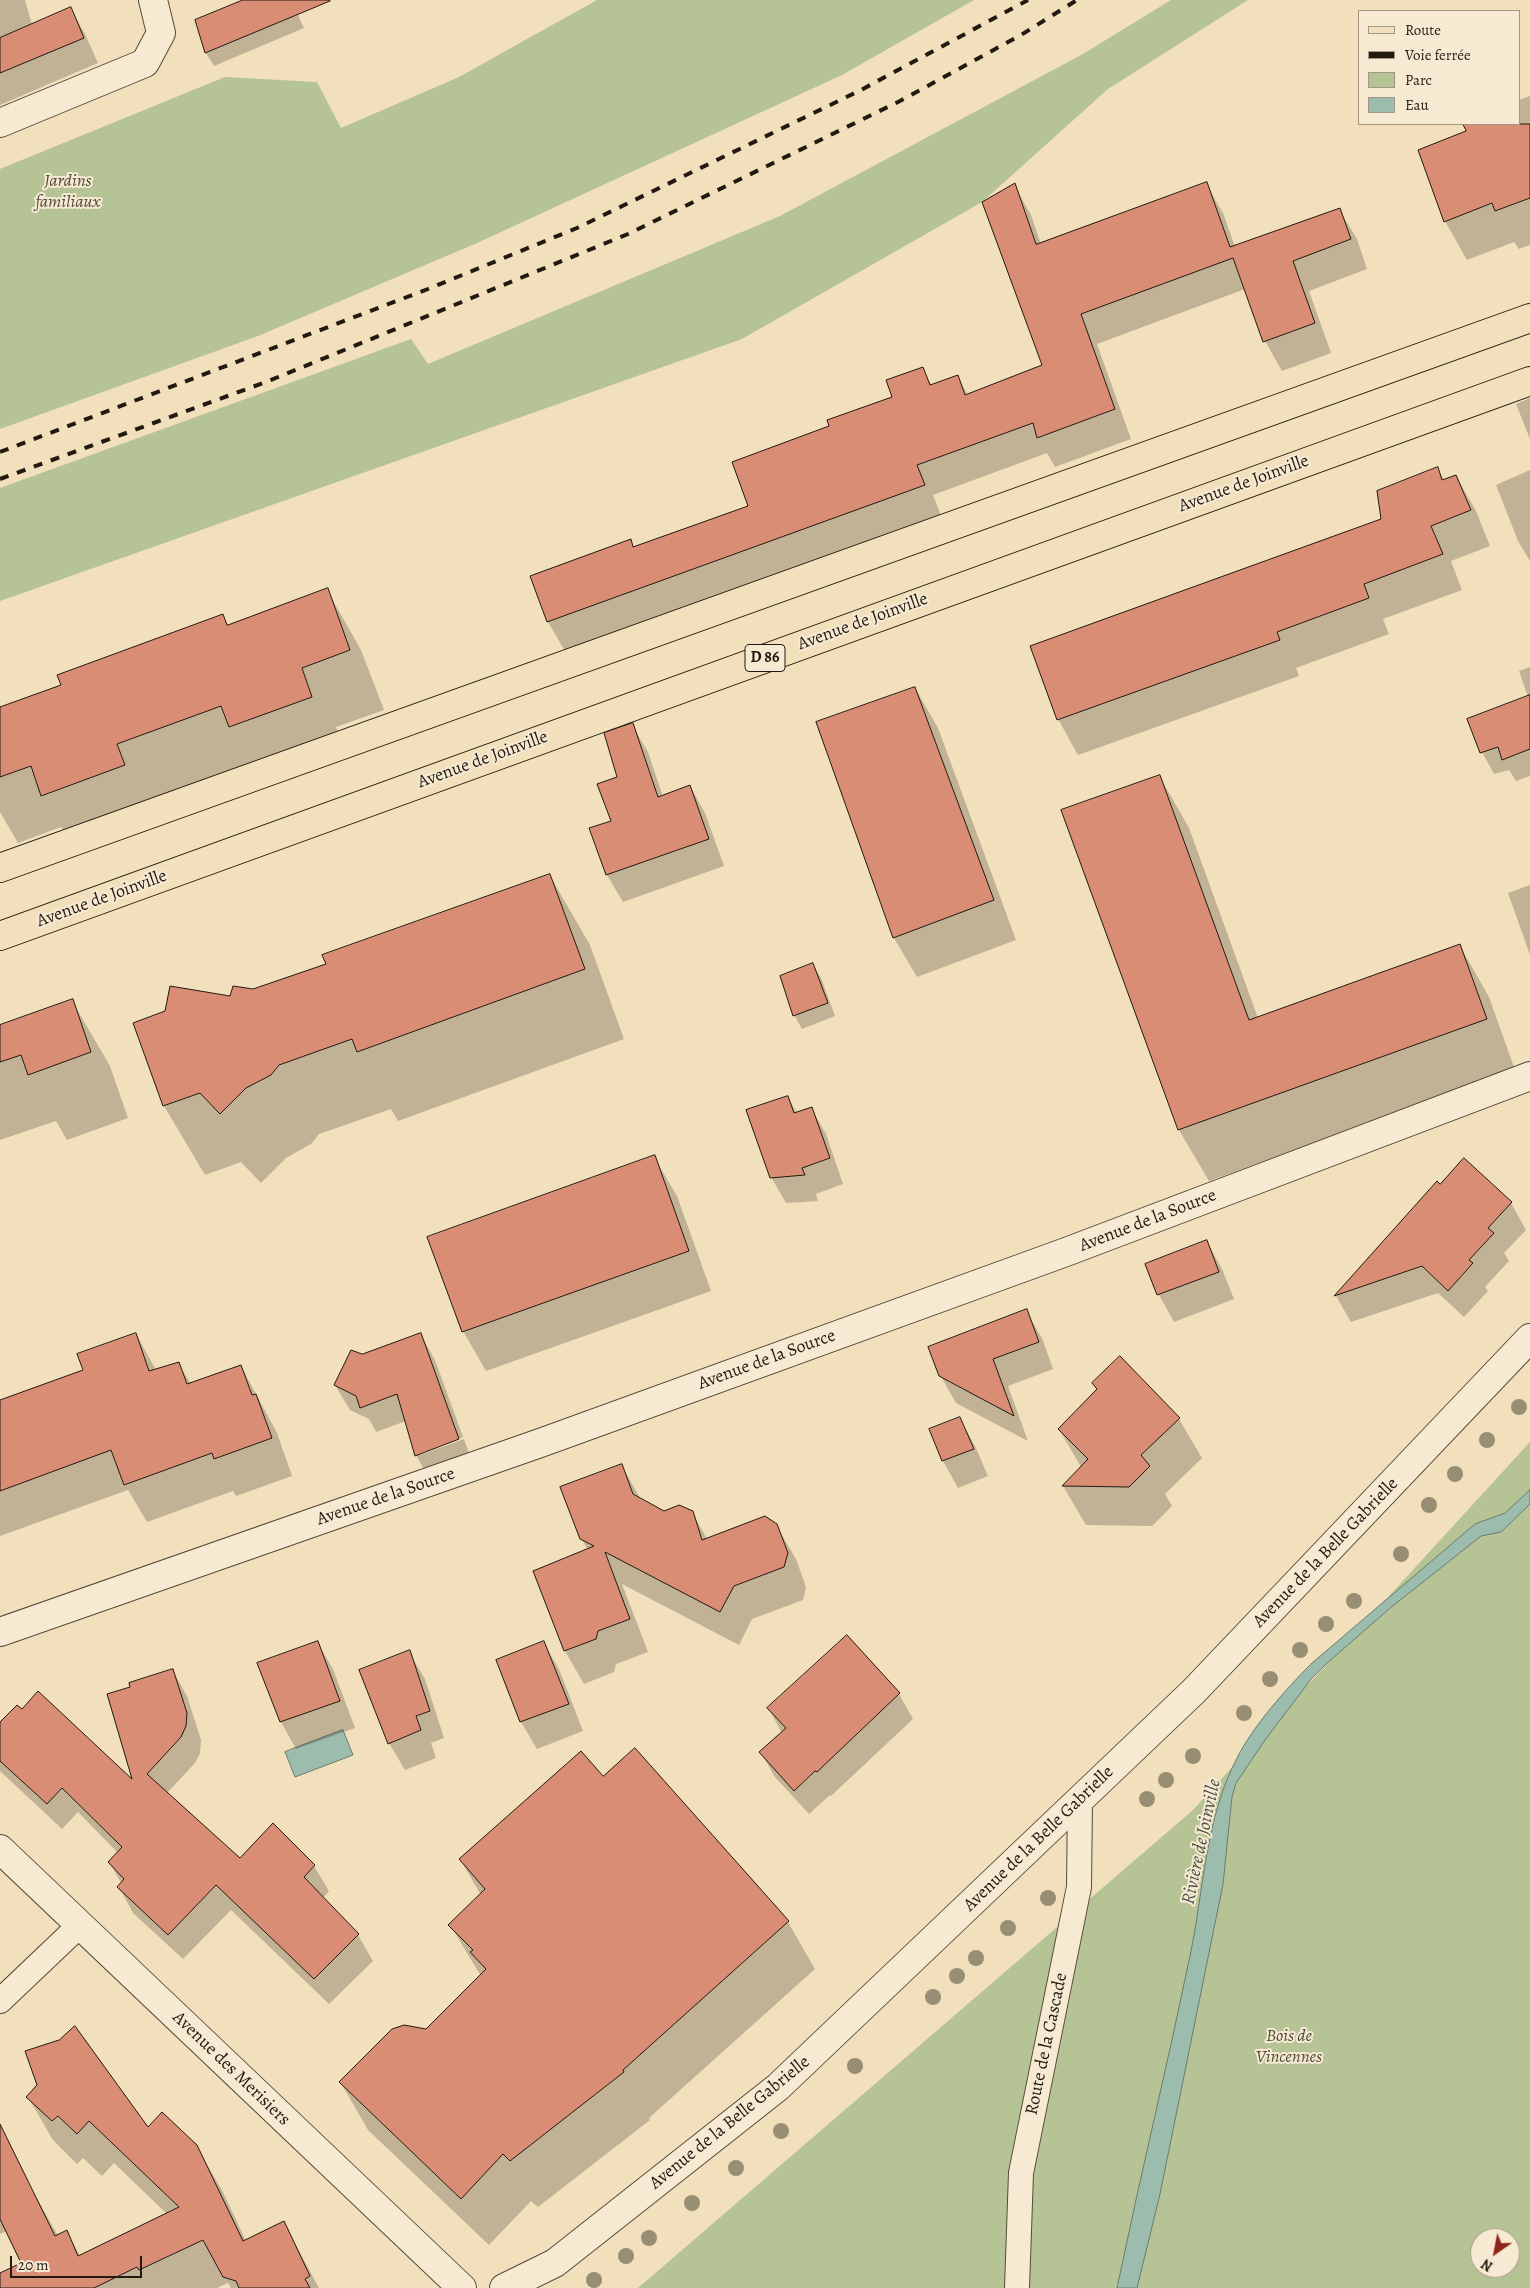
<!DOCTYPE html>
<html>
<head>
<meta charset="utf-8">
<style>
  body { margin:0 }
  #map { position:relative; width:1530px; height:2288px; overflow:hidden; background:#f2dfbc; font-family:Alegreya,serif }
  canvas { display:block }
  .legend { position:absolute; left:1358px; top:10px; width:162px; height:115px; box-sizing:border-box; background:#f7ead3; border:1px solid #a29685; margin:0; padding:6px 9px; list-style:none; font-size:15px; color:#221911 }
  .legend li { display:flex; align-items:center; gap:10px; height:25px }
  .legend b { width:25px; border:1px solid #a29685 }
  .north { position:absolute; left:1470px; top:2228px; width:50px; height:50px; box-sizing:border-box; background:#f7ead3; border:1px solid #a29685; border-radius:50%; rotate:213deg; font-size:14px; font-weight:700; line-height:20px; text-align:center; color:#221911 }
  .north::after { content:''; display:block; margin:auto; width:18px; height:22px; background:#8f2418; clip-path:polygon(50% 0,100% 100%,50% 72%,0 100%) }
  .scale { position:absolute; left:10px; top:2256px; width:132px; height:22px; box-sizing:border-box; border:2px solid #221911; border-top:0; padding-left:6px; font-size:15px; line-height:18px; white-space:nowrap; color:#221911; -webkit-text-stroke:4px #f7ead3; paint-order:stroke }
</style>
</head>
<body>
<div id="map">
<canvas width="1530" height="2288"></canvas>
<ul class="legend">
<li><b style="height:6px;background:#f2dfbc"></b>Route</li>
<li><b style="height:6px;background:#221911"></b>Voie ferrée</li>
<li><b style="height:14px;background:#b6c394"></b>Parc</li>
<li><b style="height:14px;background:#9cbdae"></b>Eau</li>
</ul>
<div class="north">N</div>
<div class="scale">20 m</div>
</div>
<script>
const c = document.querySelector('canvas').getContext('2d');
c.lineJoin = 'round';
function fillPath(path, color) {
  c.fillStyle = color;
  c.fill(path, 'evenodd');
}
function strokePath(path, color, width, dash) {
  c.strokeStyle = color;
  c.lineWidth = width;
  c.lineCap = dash ? 'butt' : 'round';
  c.setLineDash(dash || []);
  c.stroke(path);
}
function write(font, color, halo, rows, align = 'center') {
  c.font = font + ' Alegreya,serif';
  c.lineWidth = 4;
  c.setLineDash([]);
  c.textBaseline = 'middle';
  c.strokeStyle = halo;
  c.fillStyle = color;
  for (const [text, x, y, turn = 0] of rows) {
    c.save();
    c.translate(x, y);
    c.rotate((+turn || 0) * Math.PI / 180);
    c.textAlign = isNaN(turn) ? turn : align;
    if (halo) c.strokeText(text, 0, 0);
    c.fillText(text, 0, 0);
    c.restore();
  }
}
fillPath(new Path2D(`
  M 597,0 L 974,0 L 842,75 L 477,243 L 258,336 L 0,429 L 0,169 L 225,77 L 317,82 L 341,128 L 459,77 Z
  M 1171,0 L 1248,0 L 1108,89 L 982,202 L 742,339 L 0,601 L 0,488 L 411,339 L 428,364 L 780,216 L 1083,54 Z
  M 1530,1442 L 1530,2288 L 638,2288 L 1193,1810 ZM 1480,2238 L 1510,2238 L 1510,2268 L 1480,2268 Z`), '#b6c394');
const water = new Path2D(`
  M 1530,1490 L 1530,1504 L 1501,1532 L 1481,1536 L 1389,1609 L 1326,1664 L 1312,1678 L 1265,1740 L 1236,1783 L 1232,1797 L 1223,1884 L 1160,2194 L 1137,2288 L 1117,2288 C 1140,2177 1167,2067 1190,1956 C 1204,1889 1205,1819 1237,1758 C 1253,1726 1286,1689 1312,1663 L 1475,1524 L 1505,1513 Z
  M 343,1730 L 353,1755 L 295,1777 L 285,1752 Z`);
fillPath(water, '#9cbdae');
strokePath(water, '#6b7b6f', 1);
fillPath(new Path2D(`
  M 0,0 L 25,0 L 32,25 L 70,8 L 85,34 L 98,63 L 0,105 Z
  M 246,0 L 291,0 L 304,28 L 214,66 L 206,53 L 197,20 Z
  M 1530,96 L 1530,245 L 1519,249 L 1514,242 L 1467,260 L 1445,221 L 1468,132 L 1465,124 L 1519,124 L 1519,100 Z
  M 1206,184 L 1223,213 L 1235,247 L 1339,209 L 1357,239 L 1367,269 L 1309,291 L 1331,353 L 1282,371 L 1265,341 L 1245,289 L 1097,344 L 1131,439 L 1055,467 L 1047,453 L 933,495 L 941,515 L 565,651 L 548,622 L 532,577 L 630,541 L 634,548 L 750,507 L 831,427 L 894,398 L 922,368 L 932,386 L 957,376 L 968,395 L 1044,366 L 1014,185 L 1031,215 L 1041,244 Z
  M 1530,398 L 1530,439 L 1516,404 Z
  M 1438,469 L 1444,480 L 1456,476 L 1476,511 L 1490,546 L 1451,561 L 1462,590 L 1383,619 L 1389,634 L 1296,668 L 1299,676 L 1078,755 L 1058,719 L 1383,520 Z
  M 1530,470 L 1530,561 L 1518,541 L 1496,485 Z
  M 327,590 L 361,650 L 384,710 L 336,727 L 346,756 L 77,855 L 61,827 L 18,843 L 0,812 L 0,708 L 62,685 L 223,616 L 228,625 Z
  M 1530,667 L 1530,776 L 1516,781 L 1509,770 L 1494,774 L 1482,752 L 1528,697 L 1519,671 Z
  M 915,688 L 938,728 L 1016,940 L 917,977 L 894,938 Z
  M 632,725 L 648,752 L 663,797 L 690,786 L 705,813 L 724,866 L 623,902 L 607,875 L 591,829 L 613,822 L 618,778 Z
  M 1160,777 L 1189,828 L 1258,1018 L 1460,946 L 1489,997 L 1515,1070 L 1209,1181 L 1179,1130 L 1063,811 Z
  M 550,876 L 590,945 L 624,1039 L 398,1121 L 391,1109 L 319,1134 L 311,1144 L 286,1158 L 261,1183 L 241,1162 L 205,1175 L 164,1106 L 135,1024 L 231,997 L 327,965 Z
  M 1530,885 L 1530,955 L 1508,893 Z
  M 813,965 L 821,978 L 835,1016 L 802,1029 L 794,1015 Z
  M 72,1001 L 110,1066 L 128,1118 L 67,1140 L 56,1121 L 0,1140 L 0,1027 Z
  M 788,1097 L 797,1113 L 811,1108 L 826,1134 L 843,1184 L 816,1194 L 818,1201 L 786,1203 L 771,1177 Z
  M 654,1157 L 677,1196 L 711,1291 L 486,1371 L 463,1331 Z
  M 1437,1183 L 1440,1185 L 1511,1203 L 1526,1230 L 1504,1253 L 1509,1261 L 1485,1287 L 1488,1291 L 1464,1317 L 1438,1293 L 1351,1322 L 1336,1296 Z
  M 1207,1242 L 1222,1269 L 1234,1299 L 1174,1322 L 1159,1295 L 1147,1264 Z
  M 1026,1311 L 1042,1338 L 1053,1369 L 1008,1386 L 1028,1441 L 956,1403 L 940,1375 Z
  M 136,1334 L 156,1370 L 178,1363 L 191,1384 L 241,1366 L 277,1433 L 292,1476 L 236,1496 L 233,1491 L 147,1522 L 128,1490 L 0,1536 L 0,1401 L 84,1371 Z
  M 421,1335 L 435,1360 L 463,1437 L 420,1453 L 420,1455 L 464,1439 L 473,1465 L 430,1480 L 416,1455 L 406,1421 L 376,1432 L 369,1419 L 350,1410 L 335,1385 L 362,1356 Z
  M 960,1419 L 975,1446 L 988,1476 L 958,1488 L 943,1461 L 931,1430 Z
  M 1179,1419 L 1202,1458 L 1165,1494 L 1172,1506 L 1152,1526 L 1086,1525 L 1063,1486 L 1081,1467 L 1059,1429 Z
  M 622,1466 L 641,1500 L 664,1512 L 692,1512 L 707,1539 L 776,1525 L 796,1559 L 806,1587 L 803,1600 L 752,1619 L 739,1645 L 622,1584 L 648,1652 L 616,1664 L 614,1672 L 584,1684 L 565,1651 L 588,1550 L 581,1538 Z
  M 846,1636 L 899,1694 L 913,1719 L 831,1796 L 830,1795 L 809,1814 L 775,1777 L 761,1753 L 782,1733 L 769,1709 Z
  M 317,1642 L 333,1669 L 355,1728 L 296,1749 L 281,1722 L 259,1663 Z
  M 543,1642 L 559,1669 L 583,1731 L 537,1749 L 521,1722 Z
  M 409,1652 L 425,1679 L 444,1738 L 431,1743 L 436,1758 L 405,1770 L 389,1743 Z
  M 173,1671 L 187,1696 L 201,1740 L 200,1753 L 195,1763 L 167,1793 L 240,1860 L 314,1866 L 329,1891 L 323,1898 L 358,1935 L 373,1961 L 329,2004 L 231,1910 L 183,1959 L 133,1913 L 119,1887 L 122,1884 L 109,1862 L 118,1853 L 78,1812 L 62,1829 L 0,1771 L 0,1724 L 134,1783 L 131,1688 Z
  M 603,1778 L 788,1922 L 815,1969 L 649,2118 L 650,2120 L 538,2207 L 531,2201 L 489,2245 L 368,2130 L 341,2083 L 427,2030 L 481,1976 L 450,1925 L 481,1895 L 460,1859 Z
  M 28,2097 L 148,2129 L 196,2146 L 222,2190 L 246,2241 L 284,2223 L 319,2288 L 231,2288 L 228,2283 L 217,2288 L 0,2288 L 0,2274 L 23,2263 L 7,2231 L 0,2234 L 0,2175 L 19,2166 L 58,2236 L 67,2232 L 80,2256 L 167,2214 L 114,2163 L 102,2176 L 83,2158 L 77,2164 L 53,2140 Z`), '#0003');
const building = new Path2D(`
  M 243,0 L 330,0 L 330,1 L 205,53 L 195,20 Z
  M 71,7 L 84,38 L 0,73 L 0,38 Z
  M 1463,124 L 1530,124 L 1530,198 L 1495,211 L 1492,203 L 1444,222 L 1418,150 L 1466,131 Z
  M 1207,182 L 1230,247 L 1340,208 L 1351,239 L 1293,261 L 1315,323 L 1263,342 L 1233,258 L 1081,314 L 1115,409 L 1037,438 L 1033,423 L 917,465 L 925,485 L 547,622 L 530,576 L 631,539 L 633,547 L 748,506 L 732,462 L 829,426 L 827,420 L 892,397 L 886,380 L 923,367 L 930,385 L 958,375 L 965,395 L 1042,365 L 982,202 L 1015,183 L 1036,244 Z
  M 1438,467 L 1442,480 L 1456,475 L 1471,510 L 1431,526 L 1443,554 L 1364,584 L 1369,598 L 1277,632 L 1280,640 L 1057,720 L 1030,646 L 1381,519 L 1377,491 Z
  M 328,588 L 350,650 L 302,668 L 312,697 L 229,727 L 221,706 L 117,744 L 125,765 L 41,796 L 31,766 L 0,777 L 0,707 L 61,685 L 57,675 L 223,614 L 227,625 Z
  M 915,687 L 994,900 L 893,938 L 816,722 Z
  M 1530,695 L 1530,749 L 1502,760 L 1498,747 L 1480,753 L 1467,719 Z
  M 633,723 L 658,797 L 690,785 L 709,839 L 606,875 L 589,828 L 611,821 L 597,784 L 617,777 L 604,733 Z
  M 1160,775 L 1249,1020 L 1460,944 L 1487,1019 L 1178,1130 L 1061,810 Z
  M 550,874 L 585,969 L 357,1052 L 352,1039 L 279,1065 L 271,1075 L 246,1088 L 220,1114 L 200,1093 L 163,1106 L 133,1023 L 165,1011 L 170,986 L 230,996 L 233,986 L 253,989 L 326,964 L 322,955 Z
  M 813,963 L 828,1003 L 793,1016 L 780,976 Z
  M 73,999 L 91,1052 L 28,1075 L 21,1055 L 0,1062 L 0,1025 Z
  M 788,1096 L 794,1113 L 812,1107 L 830,1158 L 802,1168 L 805,1175 L 770,1178 L 746,1110 Z
  M 655,1155 L 689,1251 L 462,1332 L 427,1237 Z
  M 1464,1158 L 1512,1202 L 1488,1228 L 1494,1233 L 1469,1260 L 1473,1263 L 1448,1291 L 1422,1266 L 1334,1296 L 1437,1181 L 1440,1184 Z
  M 1207,1240 L 1219,1272 L 1157,1295 L 1145,1264 Z
  M 1027,1309 L 1039,1342 L 993,1359 L 1014,1416 L 939,1376 L 928,1347 Z
  M 136,1333 L 149,1371 L 179,1362 L 187,1384 L 241,1365 L 252,1395 L 256,1394 L 272,1438 L 214,1459 L 212,1453 L 124,1485 L 111,1450 L 0,1491 L 0,1400 L 83,1370 L 77,1354 Z
  M 421,1333 L 459,1439 L 415,1456 L 397,1394 L 360,1408 L 356,1396 L 334,1385 L 351,1350 L 362,1354 Z
  M 1120,1356 L 1180,1418 L 1141,1455 L 1150,1466 L 1129,1487 L 1062,1486 L 1088,1459 L 1058,1429 L 1097,1389 L 1092,1383 Z
  M 960,1417 L 974,1449 L 942,1461 L 929,1429 Z
  M 622,1464 L 633,1494 L 664,1511 L 679,1505 L 693,1511 L 702,1540 L 765,1516 L 777,1524 L 788,1553 L 784,1567 L 734,1586 L 720,1612 L 605,1552 L 630,1619 L 598,1631 L 596,1639 L 564,1651 L 533,1571 L 594,1546 L 580,1539 L 560,1487 Z
  M 847,1635 L 900,1693 L 817,1772 L 815,1771 L 794,1791 L 759,1752 L 786,1728 L 767,1708 Z
  M 318,1641 L 340,1701 L 280,1722 L 257,1663 Z
  M 544,1641 L 569,1704 L 520,1722 L 496,1660 Z
  M 410,1650 L 430,1711 L 416,1716 L 421,1730 L 388,1744 L 359,1670 Z
  M 173,1669 L 187,1713 L 186,1726 L 181,1737 L 147,1774 L 240,1858 L 273,1823 L 315,1865 L 304,1877 L 359,1934 L 314,1979 L 216,1885 L 168,1935 L 117,1887 L 124,1879 L 108,1862 L 122,1847 L 62,1788 L 47,1804 L 0,1761 L 0,1722 L 17,1705 L 22,1709 L 38,1691 L 132,1779 L 107,1694 L 130,1687 L 129,1683 Z
  M 635,1748 L 789,1921 L 623,2070 L 624,2072 L 510,2161 L 503,2154 L 461,2199 L 339,2082 L 392,2029 L 404,2025 L 426,2029 L 486,1969 L 470,1952 L 473,1950 L 448,1925 L 485,1889 L 459,1859 L 581,1751 L 603,1776 Z
  M 75,2026 L 148,2127 L 162,2112 L 197,2145 L 243,2241 L 284,2221 L 310,2276 L 305,2279 L 310,2288 L 239,2288 L 236,2281 L 223,2277 L 203,2240 L 139,2270 L 137,2267 L 94,2288 L 0,2288 L 0,2273 L 21,2263 L 0,2219 L 0,2124 L 55,2236 L 67,2230 L 78,2256 L 179,2207 L 89,2121 L 77,2134 L 58,2116 L 52,2121 L 26,2097 L 37,2085 L 25,2051 L 59,2040 Z`);
fillPath(building, '#d98d74');
strokePath(building, '#221911', 1);
const lane = new Path2D(`
  M 0,2001 L 80,1925
  M 1017,2288 L 1021,2173 L 1079,1887 L 1080,1800`);
const street = new Path2D(`
  M 0,123 L 145,63 L 161,33 L 153,0
  M 0,1632 L 543,1442 L 1066,1252 L 1530,1076
  M 0,1849 L 462,2288
  M 504,2288 L 555,2263 L 778,2087 L 1194,1691 L 1530,1338`);
const primary = new Path2D(`
  M 0,868 L 1530,318
  M 0,936 L 1530,381`);
strokePath(lane, '#564a3c', 26);
strokePath(street, '#564a3c', 30);
strokePath(primary, '#221911', 30);
strokePath(lane, '#f7ead3', 24);
strokePath(street, '#f7ead3', 28);
strokePath(primary, '#f2dfbc', 28);
strokePath(new Path2D(`
  M 0,452 L 428,289 L 577,228 L 861,90 L 1028,0
  M 0,479 L 266,382 L 628,234 L 900,101 L 1021,35 L 1077,0`), '#221911', 4, [9, 9]);
c.fillStyle = '#988e73';
for (const [x, y] of [
  [1519,1407],
  [1487,1440],
  [1455,1474],
  [1429,1505],
  [1401,1554],
  [1354,1601],
  [1326,1624],
  [1300,1650],
  [1270,1679],
  [1244,1713],
  [1193,1756],
  [1166,1780],
  [1147,1799],
  [1048,1898],
  [1008,1928],
  [976,1958],
  [957,1976],
  [933,1997],
  [855,2066],
  [781,2131],
  [736,2168],
  [692,2203],
  [649,2238],
  [626,2256],
  [594,2280]
]) {
  c.beginPath();
  c.arc(x, y, 8, 0, 2 * Math.PI);
  c.fill();
}
for (const [x, y, w] of [
  [765,658,40]
]) {
  const box = new Path2D();
  box.roundRect(x - w / 2, y - 13.5, w, 27, 4);
  c.fillStyle = '#f7ead3';
  c.fill(box);
  strokePath(box, '#221911', 1);
}
write('bold 16px', '#221911', null, [
  ["D 86",765,658]
]);
write('italic 18px', '#4e4c38', '#f7ead3', [
  ["Jardins",68,182],
  ["familiaux",68,203],
  ["Bois de",1289,2037],
  ["Vincennes",1289,2058]
]);
write('18px', '#221911', '#f7ead3', [
  ["Avenue de Joinville",1244,484,-20],
  ["Avenue de Joinville",863,622,-20],
  ["Avenue de Joinville",483,760,-20],
  ["Avenue de Joinville",102,899,-20],
  ["Avenue de la Source",1148,1221,-21],
  ["Avenue de la Source",767,1360,-20],
  ["Avenue de la Source",386,1497,-19],
  ["Avenue de la Belle Gabrielle",1326,1553,-46],
  ["Avenue de la Belle Gabrielle",1039,1839,-44],
  ["Route de la Cascade",1047,2044,-78],
  ["Avenue des Merisiers",231,2069,44],
  ["Avenue de la Belle Gabrielle",730,2123,-39]
]);
write('italic 19px', '#4d5248', '#f7ead3', [
  ["Rivière de Joinville",1202,1842,-78]
]);
</script>
</body>
</html>
